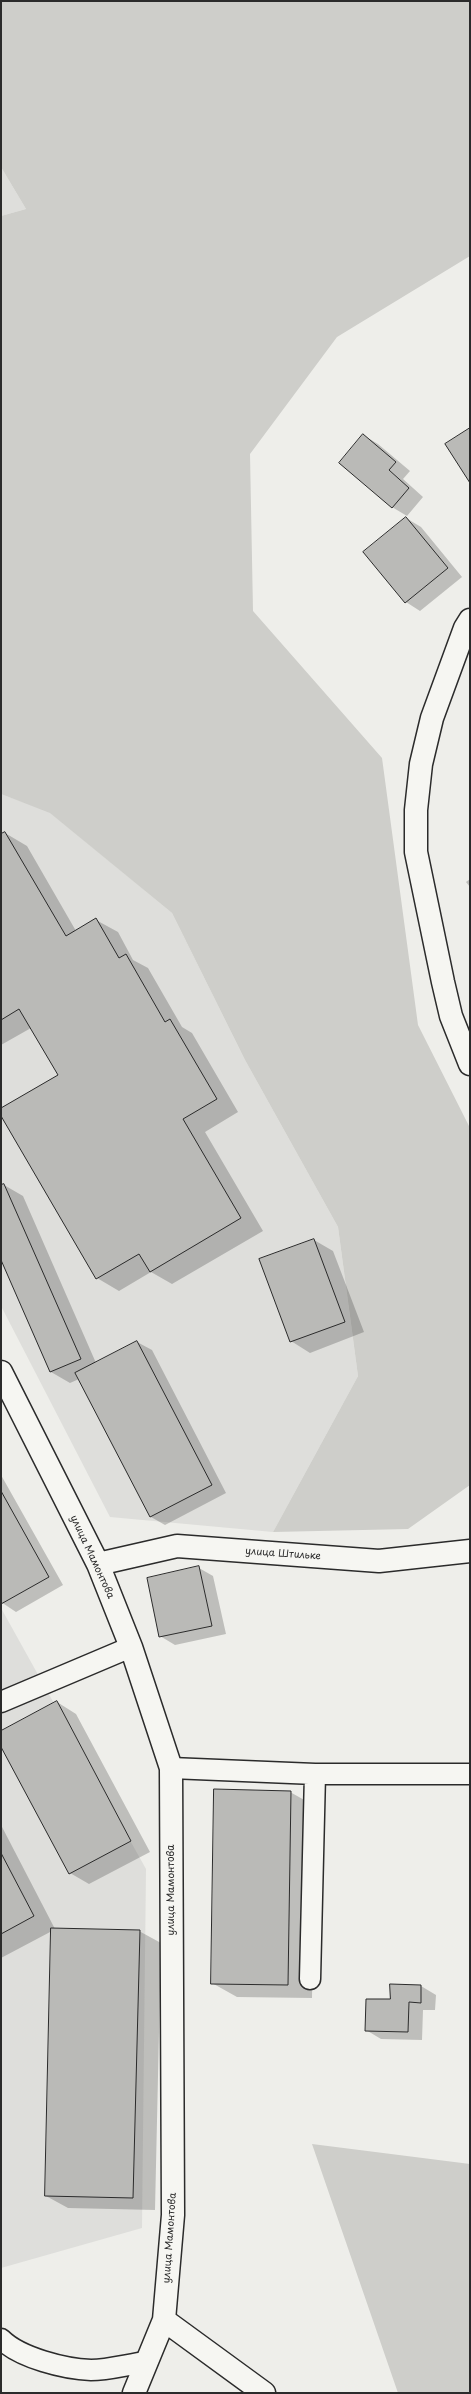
<!DOCTYPE html>
<html>
<head>
<meta charset="utf-8">
<style>
  body { margin:0 }
  #map { position:relative; width:471px; height:2394px; overflow:hidden; background:#eeeeea; font-family:"Playpen Sans",sans-serif }
  canvas { display:block }
  .frame { position:absolute; inset:0; border:2px solid #2b2b2b; pointer-events:none }
</style>
</head>
<body>
<div id="map">
<canvas width="471" height="2394"></canvas>
<div class="frame"></div>
</div>
<script>
const c = document.querySelector('canvas').getContext('2d');
c.lineJoin = 'round';
function fillPath(path, color) {
  c.fillStyle = color;
  c.fill(path, 'evenodd');
}
function strokePath(path, color, width, dash) {
  c.strokeStyle = color;
  c.lineWidth = width;
  c.lineCap = dash ? 'butt' : 'round';
  c.setLineDash(dash || []);
  c.stroke(path);
}
function write(font, color, halo, rows, align = 'center') {
  c.font = font + ' "Playpen Sans",sans-serif';
  c.lineWidth = 3;
  c.setLineDash([]);
  c.textBaseline = 'middle';
  c.strokeStyle = halo;
  c.fillStyle = color;
  for (const [text, x, y, turn = 0] of rows) {
    c.save();
    c.translate(x, y);
    c.rotate((+turn || 0) * Math.PI / 180);
    c.textAlign = isNaN(turn) ? turn : align;
    if (halo) c.strokeText(text, 0, 0);
    c.fillText(text, 0, 0);
    c.restore();
  }
}
fillPath(new Path2D(`
  M 1,167 L 26,209 L 1,216 Z
  M 1,794 L 50,812 L 172,913 L 245,1060 L 338,1227 L 358,1376 L 273,1532 L 110,1517 L 1,1306 Z
  M 1,1608 L 146,1869 L 142,2228 L 1,2268 Z`), '#dededb');
fillPath(new Path2D(`
  M 1,1 L 470,1 L 470,256 L 337,337 L 250,454 L 253,611 L 382,758 L 418,1025 L 470,1128 L 470,1485 L 408,1529 L 273,1532 L 358,1376 L 338,1227 L 245,1060 L 172,913 L 50,813 L 1,794 L 1,216 L 26,209 L 1,167 Z
  M 312,2144 L 470,2164 L 470,2393 L 398,2393 Z`), '#cececa');
fillPath(new Path2D(`
  M 363,435 L 378,444 L 410,471 L 403,479 L 423,497 L 407,516 L 392,507 Z
  M 406,518 L 421,527 L 462,577 L 420,611 L 406,602 Z
  M 5,833 L 27,846 L 76,931 L 96,920 L 118,932 L 133,960 L 148,968 L 182,1027 L 192,1033 L 238,1112 L 205,1132 L 263,1231 L 172,1284 L 151,1272 L 119,1291 L 97,1278 L 1,1114 L 1,1110 L 59,1075 L 31,1028 L 1,1045 L 1,836 Z
  M 470,879 L 470,887 L 466,882 Z
  M 4,1185 L 23,1196 L 96,1363 L 137,1342 L 152,1350 L 226,1493 L 165,1525 L 151,1517 L 79,1379 L 70,1383 L 51,1372 L 1,1258 L 1,1186 Z
  M 314,1240 L 333,1251 L 364,1332 L 310,1353 L 291,1341 Z
  M 1,1475 L 63,1585 L 16,1612 L 1,1602 Z
  M 199,1568 L 213,1576 L 226,1634 L 175,1645 L 160,1636 Z
  M 57,1702 L 76,1714 L 150,1852 L 89,1884 L 70,1873 L 1,1745 L 1,1732 Z
  M 290,1792 L 315,1806 L 312,1998 L 237,1997 L 212,1983 Z
  M 1,1825 L 55,1929 L 139,1931 L 161,1943 L 155,2210 L 68,2208 L 46,2196 L 52,1931 L 1,1958 Z
  M 391,1985 L 421,1986 L 436,1995 L 435,2010 L 423,2010 L 422,2040 L 381,2039 L 366,2030 L 391,2000 Z`), '#0003');
const building = new Path2D(`
  M 470,428 L 470,483 L 445,444 Z
  M 363,434 L 396,462 L 389,470 L 409,488 L 392,508 L 339,463 Z
  M 406,517 L 448,568 L 405,603 L 363,552 Z
  M 5,832 L 66,936 L 96,918 L 119,958 L 126,954 L 165,1022 L 170,1019 L 217,1099 L 183,1119 L 241,1218 L 150,1272 L 139,1254 L 96,1279 L 1,1116 L 1,1108 L 58,1075 L 19,1009 L 1,1020 L 1,834 Z
  M 4,1184 L 81,1359 L 50,1372 L 1,1260 L 1,1185 Z
  M 314,1239 L 345,1322 L 290,1342 L 259,1259 Z
  M 137,1341 L 212,1485 L 150,1517 L 75,1373 Z
  M 1,1491 L 49,1577 L 1,1604 Z
  M 199,1566 L 212,1626 L 159,1637 L 147,1578 Z
  M 57,1701 L 131,1841 L 69,1874 L 1,1747 L 1,1731 Z
  M 214,1789 L 291,1791 L 288,1985 L 211,1984 Z
  M 1,1853 L 34,1916 L 1,1934 Z
  M 51,1928 L 140,1930 L 133,2198 L 45,2196 Z
  M 390,1984 L 421,1985 L 421,2003 L 409,2002 L 408,2032 L 365,2031 L 366,1999 L 390,1999 Z`);
fillPath(building, '#babab7');
strokePath(building, '#2b2b2b', 1);
const lane = new Path2D(`
  M 1,1702 L 131,1647
  M 171,1768 L 315,1774 L 470,1774
  M 310,1979 L 315,1774
  M 1,2339 C 20,2358 65,2369 91,2370 C 109,2370 129,2364 147,2362`);
const street = new Path2D(`
  M 470,620 L 465,628 L 432,718 L 421,764 L 416,810 L 416,852 L 443,982 L 451,1016 L 470,1064
  M 1,1372 L 98,1564 L 131,1647 L 171,1768 L 173,2215 L 164,2320 L 134,2393
  M 98,1564 L 177,1546 L 379,1561 L 470,1551
  M 164,2320 L 264,2393`);
strokePath(lane, '#2b2b2b', 23);
strokePath(street, '#2b2b2b', 25);
strokePath(lane, '#f6f6f2', 20);
strokePath(street, '#f6f6f2', 22);
write('10px', '#2b2b2b', '#f6f6f2', [
  ["улица Штильке",283,1554,4],
  ["улица Мамонтова",92,1557,65],
  ["улица Мамонтова",171,1890,-90],
  ["улица Мамонтова",170,2238,-86]
]);
</script>
</body>
</html>
